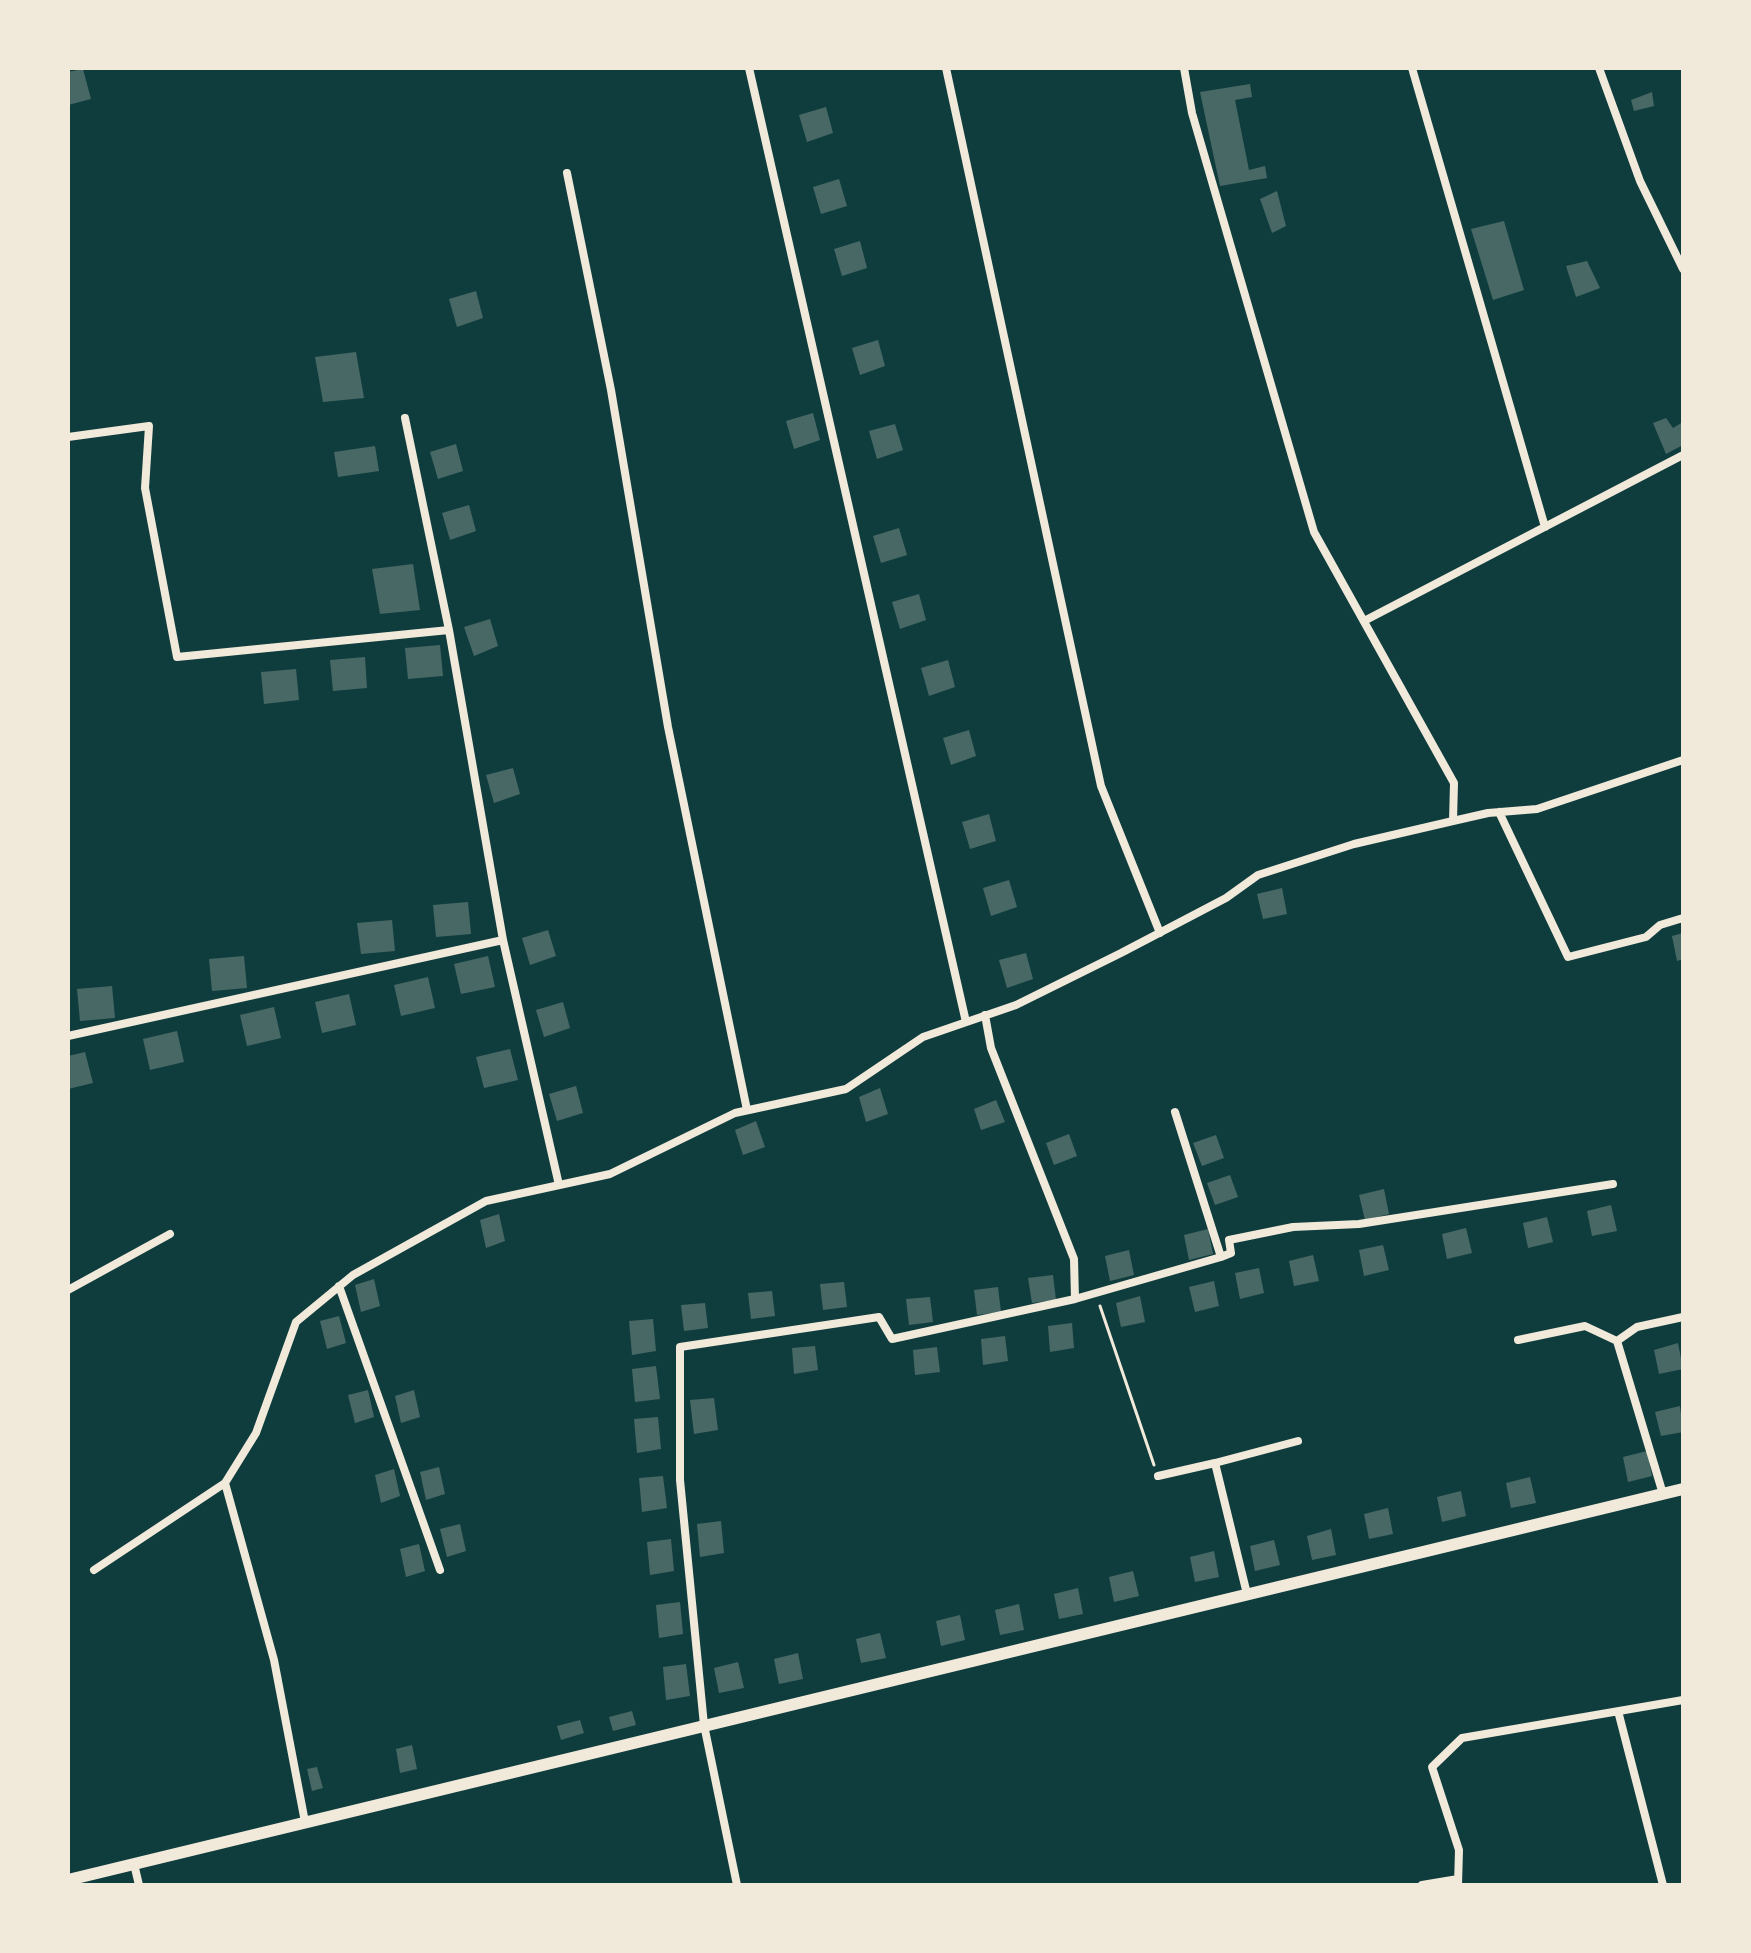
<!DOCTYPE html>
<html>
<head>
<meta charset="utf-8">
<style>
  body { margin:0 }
  #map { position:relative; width:1751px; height:1953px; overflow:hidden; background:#0f3d3e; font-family:"Noto Sans",sans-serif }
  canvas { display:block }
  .frame { position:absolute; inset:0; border:70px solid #f1e9da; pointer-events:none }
</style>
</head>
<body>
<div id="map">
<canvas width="1751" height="1953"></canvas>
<div class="frame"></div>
</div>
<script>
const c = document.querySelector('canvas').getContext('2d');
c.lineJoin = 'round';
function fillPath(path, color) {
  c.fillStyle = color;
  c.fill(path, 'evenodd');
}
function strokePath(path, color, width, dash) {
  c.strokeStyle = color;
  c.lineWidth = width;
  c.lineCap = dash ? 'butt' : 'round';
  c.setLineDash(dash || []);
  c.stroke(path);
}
fillPath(new Path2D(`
  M 83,69 L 91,99 L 68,105 L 68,72 Z
  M 1250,84 L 1252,97 L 1235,100 L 1249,170 L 1265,166 L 1267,178 L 1220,186 L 1200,92 Z
  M 1652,92 L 1654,106 L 1634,111 L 1631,100 Z
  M 826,107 L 833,133 L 807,142 L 799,115 Z
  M 839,179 L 847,206 L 821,214 L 813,187 Z
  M 1277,191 L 1286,226 L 1272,233 L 1260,199 Z
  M 1504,221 L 1524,290 L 1493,300 L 1471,229 Z
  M 860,241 L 867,268 L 842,276 L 834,249 Z
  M 1587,261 L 1600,288 L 1576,297 L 1566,266 Z
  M 476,291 L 483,318 L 457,327 L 449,299 Z
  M 878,340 L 885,366 L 860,375 L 852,348 Z
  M 356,352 L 364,398 L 323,402 L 315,357 Z
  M 813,413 L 820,440 L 794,449 L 786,421 Z
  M 1666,418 L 1673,428 L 1683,422 L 1683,445 L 1666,454 L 1653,423 Z
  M 895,424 L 903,450 L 877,459 L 869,431 Z
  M 456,444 L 463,471 L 438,479 L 430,452 Z
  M 375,446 L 379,471 L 338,477 L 334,452 Z
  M 469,505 L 476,531 L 450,540 L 442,513 Z
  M 899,528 L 907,555 L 881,563 L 873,536 Z
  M 413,564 L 420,610 L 380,614 L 372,569 Z
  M 919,594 L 926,620 L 900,629 L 892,602 Z
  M 490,619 L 498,646 L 474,656 L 464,627 Z
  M 440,645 L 443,676 L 408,679 L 405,648 Z
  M 365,657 L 367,688 L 333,691 L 330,660 Z
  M 948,660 L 955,687 L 929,696 L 921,668 Z
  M 296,669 L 299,700 L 264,704 L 261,672 Z
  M 969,730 L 976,756 L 951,765 L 943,738 Z
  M 513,768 L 520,794 L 494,803 L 486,775 Z
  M 989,814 L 996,841 L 970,849 L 962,822 Z
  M 1009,880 L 1017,907 L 991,916 L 983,888 Z
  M 1282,888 L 1287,914 L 1263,919 L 1257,894 Z
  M 468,902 L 471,934 L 436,937 L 433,905 Z
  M 392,920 L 395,951 L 361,954 L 357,923 Z
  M 548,930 L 556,956 L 530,965 L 522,938 Z
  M 1683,933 L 1683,959 L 1677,961 L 1672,936 Z
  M 1026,953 L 1033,979 L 1007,988 L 999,960 Z
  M 244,956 L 247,988 L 212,991 L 209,959 Z
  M 488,956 L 495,987 L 461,994 L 454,964 Z
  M 428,977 L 435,1008 L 401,1016 L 394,985 Z
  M 112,986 L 115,1018 L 80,1021 L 77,989 Z
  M 349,994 L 356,1025 L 322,1033 L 315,1002 Z
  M 563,1002 L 570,1028 L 544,1037 L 536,1010 Z
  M 274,1007 L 281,1038 L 247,1046 L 240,1015 Z
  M 177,1031 L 184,1062 L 150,1070 L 143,1039 Z
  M 510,1049 L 518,1080 L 484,1088 L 476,1057 Z
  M 85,1052 L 93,1083 L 68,1089 L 68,1056 Z
  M 576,1086 L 583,1113 L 557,1121 L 549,1094 Z
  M 880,1088 L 888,1114 L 866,1122 L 859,1097 Z
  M 996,1100 L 1005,1122 L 981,1130 L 974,1109 Z
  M 756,1121 L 765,1147 L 743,1155 L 735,1130 Z
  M 1069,1134 L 1077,1156 L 1054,1165 L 1046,1143 Z
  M 1216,1135 L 1224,1158 L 1202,1166 L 1193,1143 Z
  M 1230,1175 L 1238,1197 L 1215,1205 L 1207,1183 Z
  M 1384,1189 L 1389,1214 L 1365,1220 L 1359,1195 Z
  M 1611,1205 L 1617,1231 L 1592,1236 L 1587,1211 Z
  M 499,1214 L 505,1241 L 486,1248 L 480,1220 Z
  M 1547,1217 L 1553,1242 L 1528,1248 L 1523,1223 Z
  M 1466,1228 L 1472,1253 L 1447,1259 L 1442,1234 Z
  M 1208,1229 L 1213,1254 L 1189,1260 L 1184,1235 Z
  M 1383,1245 L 1389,1270 L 1364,1276 L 1359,1250 Z
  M 1129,1250 L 1134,1275 L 1110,1281 L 1105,1256 Z
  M 1313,1255 L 1319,1281 L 1294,1286 L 1289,1261 Z
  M 1259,1268 L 1264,1293 L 1240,1299 L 1235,1273 Z
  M 1053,1275 L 1056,1300 L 1032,1303 L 1028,1278 Z
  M 374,1279 L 380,1306 L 361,1312 L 355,1285 Z
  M 1214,1281 L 1219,1306 L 1195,1312 L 1189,1287 Z
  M 844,1282 L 847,1307 L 823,1310 L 820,1284 Z
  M 998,1287 L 1001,1312 L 977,1315 L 974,1290 Z
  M 772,1291 L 775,1316 L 751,1319 L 748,1293 Z
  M 1140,1296 L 1145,1322 L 1121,1327 L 1116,1303 Z
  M 930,1297 L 933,1322 L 909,1325 L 906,1299 Z
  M 705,1303 L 708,1328 L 684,1331 L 681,1305 Z
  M 339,1316 L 346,1343 L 327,1349 L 320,1321 Z
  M 653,1319 L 656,1351 L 632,1355 L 629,1321 Z
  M 1072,1323 L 1074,1348 L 1050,1352 L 1048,1326 Z
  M 1005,1336 L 1008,1361 L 983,1365 L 981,1339 Z
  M 1678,1343 L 1683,1369 L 1659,1374 L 1654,1350 Z
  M 815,1346 L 818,1370 L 794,1374 L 792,1348 Z
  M 937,1347 L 940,1372 L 915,1375 L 913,1350 Z
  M 656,1366 L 660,1399 L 635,1402 L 632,1369 Z
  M 368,1390 L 374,1417 L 355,1423 L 348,1395 Z
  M 414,1390 L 420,1417 L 401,1423 L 395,1396 Z
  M 714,1398 L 718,1430 L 694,1434 L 690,1400 Z
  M 1680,1406 L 1683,1432 L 1661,1436 L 1655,1412 Z
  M 658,1417 L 661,1449 L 637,1453 L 634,1419 Z
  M 1647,1451 L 1652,1476 L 1628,1482 L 1623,1457 Z
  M 439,1467 L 445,1494 L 426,1500 L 420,1472 Z
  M 394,1469 L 400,1496 L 381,1503 L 375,1475 Z
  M 663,1476 L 667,1508 L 642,1512 L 639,1478 Z
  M 1530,1477 L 1536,1503 L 1511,1508 L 1506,1483 Z
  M 1461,1491 L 1466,1516 L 1442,1522 L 1437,1497 Z
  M 1388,1508 L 1393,1534 L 1369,1539 L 1364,1514 Z
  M 721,1521 L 724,1553 L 700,1557 L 697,1524 Z
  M 460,1524 L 466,1551 L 447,1557 L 440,1529 Z
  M 1331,1529 L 1336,1555 L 1312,1560 L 1307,1536 Z
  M 671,1539 L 674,1571 L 650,1575 L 647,1542 Z
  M 1274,1540 L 1280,1565 L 1255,1571 L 1250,1546 Z
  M 419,1544 L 425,1571 L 406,1577 L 400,1549 Z
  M 1214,1551 L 1219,1577 L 1195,1582 L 1190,1557 Z
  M 1133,1571 L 1139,1596 L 1114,1602 L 1109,1577 Z
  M 1078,1588 L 1083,1614 L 1059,1619 L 1054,1594 Z
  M 680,1602 L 683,1634 L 659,1638 L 656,1605 Z
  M 1019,1604 L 1024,1630 L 1000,1635 L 995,1610 Z
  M 960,1615 L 965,1640 L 941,1646 L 936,1621 Z
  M 880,1633 L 886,1658 L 861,1663 L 856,1639 Z
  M 798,1653 L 803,1679 L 779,1684 L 774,1659 Z
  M 738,1662 L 744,1688 L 719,1693 L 714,1668 Z
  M 686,1664 L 690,1696 L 666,1700 L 663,1667 Z
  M 632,1711 L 636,1725 L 613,1731 L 609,1717 Z
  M 580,1720 L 584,1733 L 561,1740 L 557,1726 Z
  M 412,1745 L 417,1769 L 400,1773 L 396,1749 Z
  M 317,1767 L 323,1788 L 312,1791 L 307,1769 Z`), '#486865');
strokePath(new Path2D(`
  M 1100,1306 L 1154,1465`), '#f1e9da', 3);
strokePath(new Path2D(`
  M 749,68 L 966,1022
  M 946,68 L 1101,786 L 1160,933
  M 1184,68 L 1192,113 L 1314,532 L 1454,783 L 1453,821
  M 1412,68 L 1545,527
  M 1599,68 L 1640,181 L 1683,269
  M 567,173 L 611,390 L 668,727 L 747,1110
  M 405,418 L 449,630 L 503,940 L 559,1185
  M 68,437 L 149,426 L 145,488 L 177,657 L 449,630
  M 1364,621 L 1683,455
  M 1499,812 L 1568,957 L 1646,937 L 1660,925 L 1683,918
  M 985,1015 L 991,1048 L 1074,1259 L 1075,1299
  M 68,1036 L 503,940
  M 1175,1112 L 1221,1257
  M 339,1286 L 440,1570
  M 68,1290 L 170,1234
  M 1518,1340 L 1585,1326 L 1617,1341
  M 1215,1463 L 1298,1441
  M 1158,1476 L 1215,1463 L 1247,1594
  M 1663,1494 L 1617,1341 L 1637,1327 L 1683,1317
  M 94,1570 L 225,1483
  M 1618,1711 L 1663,1885
  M 305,1822 L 274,1660 L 225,1483 L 256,1433 L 296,1322 L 353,1275 L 486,1201 L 610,1174 L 735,1113 L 846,1089 L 923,1037 L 1016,1005 L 1121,953 L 1226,898 L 1258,875 L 1354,844 L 1453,821 L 1488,813 L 1537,809 L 1683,760
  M 134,1864 L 139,1885
  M 737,1885 L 704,1725 L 680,1480 L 680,1347 L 879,1317 L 892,1339 L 1075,1299 L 1221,1257 L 1231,1253 L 1229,1240 L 1293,1227 L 1359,1224 L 1613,1184
  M 1422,1885 L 1458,1879
  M 1458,1885 L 1459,1850 L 1432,1767 L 1462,1738 L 1683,1700`), '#f1e9da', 8);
strokePath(new Path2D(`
  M 68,1880 L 1683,1489`), '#f1e9da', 12);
</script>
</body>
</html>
